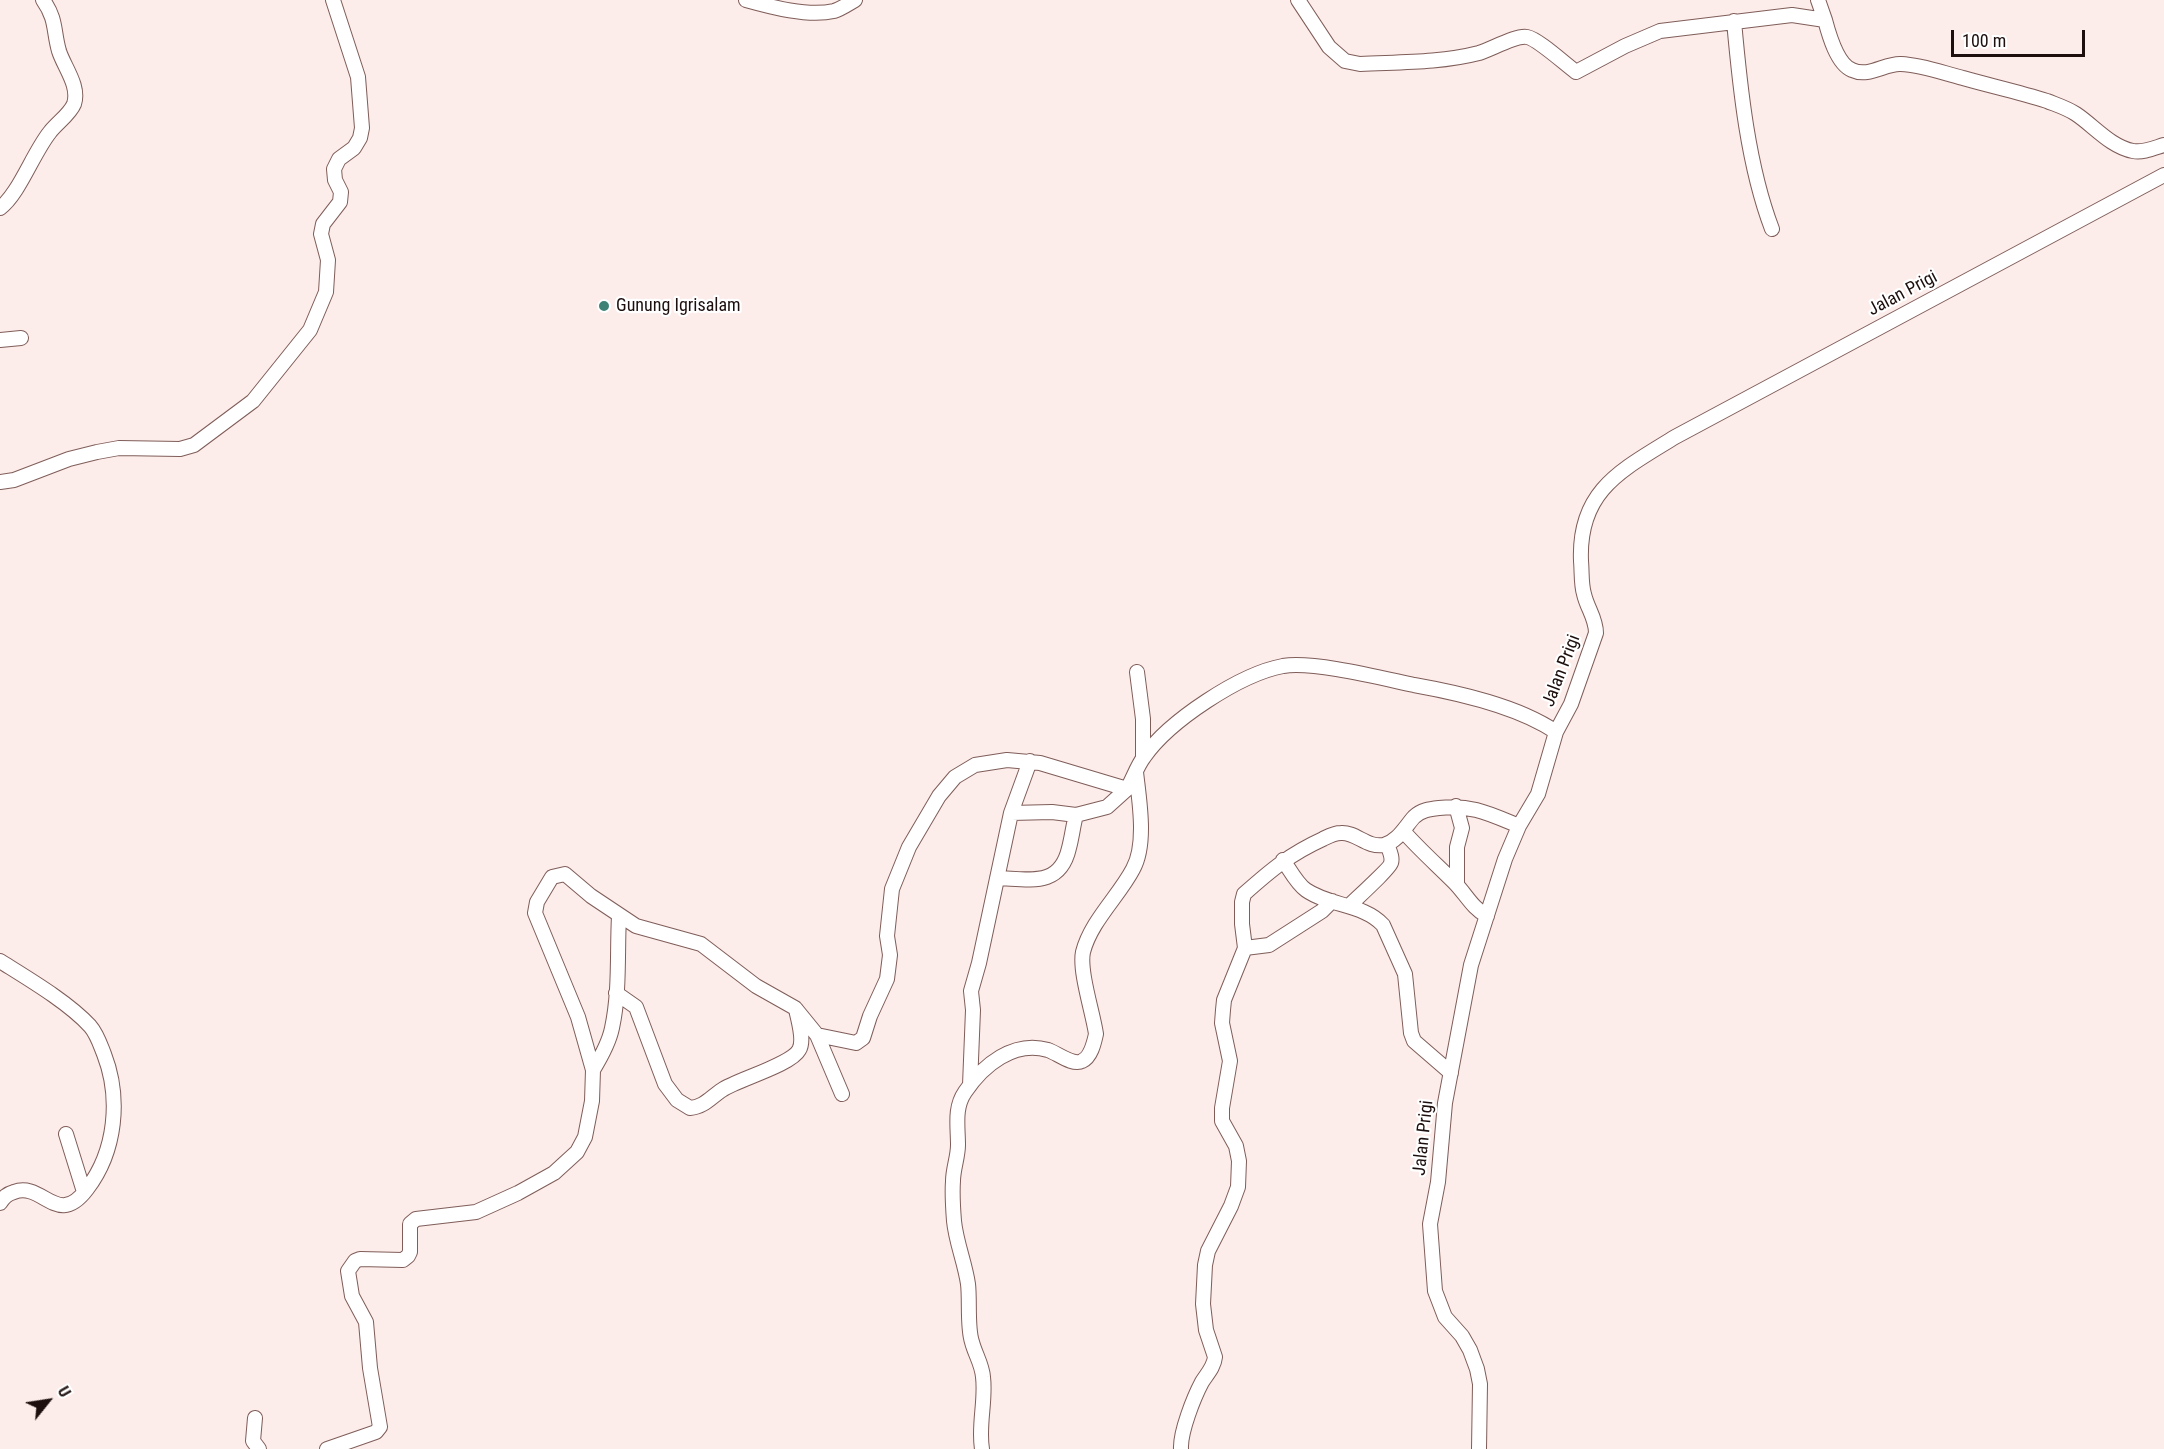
<!DOCTYPE html>
<html>
<head>
<meta charset="utf-8">
<style>
  body { margin:0 }
  #map { position:relative; width:2164px; height:1449px; overflow:hidden; background:#fcecea; font-family:"Roboto Condensed",sans-serif }
  canvas { display:block }
  .north { position:absolute; left:18px; top:1371px; width:60px; height:60px; -webkit-text-stroke:4px #fff; paint-order:stroke; rotate:60deg; font-size:16px; font-weight:700; line-height:24px; text-align:center; color:#1c0f0d }
  .north::after { content:''; display:block; margin:auto; width:21px; height:27px; background:#1c0f0d; clip-path:polygon(50% 0,100% 100%,50% 72%,0 100%) }
  .scale { position:absolute; left:1951px; top:30px; width:134px; height:27px; box-sizing:border-box; border:3px solid #1c0f0d; border-top:0; padding-left:8px; font-size:18px; line-height:21px; white-space:nowrap; color:#1c0f0d; -webkit-text-stroke:4px #fff; paint-order:stroke }
</style>
</head>
<body>
<div id="map">
<canvas width="2164" height="1449"></canvas>
<div class="north">U</div>
<div class="scale">100 m</div>
</div>
<script>
const c = document.querySelector('canvas').getContext('2d');
c.lineJoin = 'round';
function strokePath(path, color, width, dash) {
  c.strokeStyle = color;
  c.lineWidth = width;
  c.lineCap = dash ? 'butt' : 'round';
  c.setLineDash(dash || []);
  c.stroke(path);
}
function write(font, color, halo, rows, align = 'center') {
  c.font = font + ' "Roboto Condensed",sans-serif';
  c.lineWidth = 4.5;
  c.setLineDash([]);
  c.textBaseline = 'middle';
  c.strokeStyle = halo;
  c.fillStyle = color;
  for (const [text, x, y, turn = 0] of rows) {
    c.save();
    c.translate(x, y);
    c.rotate((+turn || 0) * Math.PI / 180);
    c.textAlign = isNaN(turn) ? turn : align;
    if (halo) c.strokeText(text, 0, 0);
    c.fillText(text, 0, 0);
    c.restore();
  }
}
const minor = new Path2D(`
  M 746,0 C 771,7 808,17 834,11 C 841,9 848,4 855,0
  M 1298,0 L 1329,47 L 1345,61 L 1360,64 C 1400,62 1440,63 1479,53 C 1492,49 1516,35 1527,37 C 1538,39 1565,64 1576,72 L 1625,46 L 1660,31 L 1792,15 L 1825,20 C 1829,35 1837,64 1852,70 C 1869,78 1885,63 1901,64 C 1922,65 1943,73 1963,78 C 1991,86 2019,92 2047,101 C 2057,105 2067,108 2076,114 C 2094,126 2111,147 2133,151 C 2143,153 2154,148 2164,145
  M 1818,0 L 1825,20
  M 1734,21 C 1740,88 1748,166 1772,229
  M 0,208 C 19,194 33,153 50,132 C 57,123 70,114 74,104 C 80,86 64,67 59,51 C 53,30 57,20 43,0
  M 0,340 L 21,338
  M 0,482 L 14,480 L 69,459 L 97,452 L 119,448 L 180,449 L 194,445 L 253,401 L 310,330 L 326,292 L 328,260 L 321,234 L 323,224 L 340,202 L 341,192 L 335,180 L 334,169 L 339,159 L 354,148 L 360,138 L 362,128 L 358,77 L 333,0
  M 1137,672 L 1143,719 L 1143,757
  M 1456,806 L 1462,828 L 1457,847 L 1457,884
  M 1011,813 L 1030,761
  M 1404,832 C 1420,850 1437,865 1454,882 C 1466,894 1472,908 1487,916
  M 1283,860 C 1290,870 1297,884 1306,890 C 1329,906 1364,904 1383,925 L 1405,974 L 1411,1033 L 1414,1041 L 1451,1073
  M 997,878 C 1029,879 1060,888 1069,848 C 1072,837 1073,826 1076,815
  M 1349,906 C 1356,899 1390,868 1391,863 C 1393,857 1389,850 1387,844
  M 1245,948 L 1269,945 L 1322,911 L 1332,901
  M 0,961 C 27,978 68,1002 90,1026 C 97,1034 100,1044 104,1054 C 121,1098 116,1151 87,1189 C 57,1229 43,1181 14,1192 C 7,1194 4,1197 0,1203
  M 616,993 L 636,1007 L 665,1084 L 677,1100 L 690,1108 C 704,1107 711,1097 722,1090 C 736,1080 791,1065 799,1050 C 805,1040 798,1020 796,1009
  M 817,1035 L 842,1094
  M 593,1070 C 601,1057 609,1043 612,1028 C 620,991 617,953 619,916
  M 970,1085 L 973,1010 L 971,991 L 979,963 L 1011,813 L 1052,812 L 1076,815 L 1107,807 L 1127,789
  M 66,1134 L 84,1192
  M 255,1418 L 253,1441 L 259,1449
  M 327,1449 L 376,1432 L 380,1427 L 370,1368 L 366,1322 L 352,1296 L 348,1271 L 355,1261 L 360,1259 L 403,1260 L 408,1256 L 410,1252 L 410,1224 L 416,1219 L 476,1212 L 518,1193 L 554,1173 L 577,1152 L 585,1137 L 592,1101 L 593,1070 L 578,1017 L 535,913 L 537,902 L 552,877 L 565,874 L 591,896 L 636,926 L 701,944 L 756,986 L 795,1008 L 817,1035 L 856,1043 L 863,1038 L 870,1016 L 887,979 L 890,955 L 887,936 L 892,889 L 909,847 L 939,796 L 955,777 L 975,765 L 1007,760 L 1040,763 L 1127,789 C 1133,779 1137,766 1144,757 C 1169,721 1240,674 1283,666 C 1314,661 1381,678 1414,685 C 1459,693 1518,706 1556,732
  M 982,1449 C 978,1425 986,1401 983,1377 C 982,1364 975,1354 972,1342 C 967,1328 970,1300 968,1284 C 965,1263 956,1242 954,1221 C 953,1208 952,1194 953,1181 C 953,1169 958,1157 958,1145 C 958,1126 954,1108 965,1092 C 983,1065 1014,1040 1048,1050 C 1057,1053 1073,1066 1082,1061 C 1091,1057 1094,1043 1096,1034 C 1093,1013 1079,971 1083,952 C 1091,921 1119,896 1133,869 C 1147,844 1139,799 1136,772
  M 1181,1449 C 1180,1432 1194,1397 1202,1382 C 1207,1374 1214,1367 1215,1357 L 1206,1330 L 1203,1304 L 1205,1265 L 1208,1251 L 1231,1206 L 1238,1187 L 1239,1161 L 1236,1146 L 1222,1121 L 1222,1108 L 1230,1061 L 1222,1023 L 1223,1010 L 1224,1000 L 1245,948 L 1242,924 L 1242,902 L 1244,894 C 1271,870 1290,854 1323,839 C 1329,836 1334,833 1341,833 C 1356,832 1367,848 1384,845 C 1398,841 1405,827 1414,817 C 1421,810 1430,809 1439,808 C 1471,804 1490,814 1519,826
  M 1479,1449 L 1480,1384 L 1477,1369 L 1470,1350 L 1462,1336 L 1445,1317 L 1435,1291 L 1430,1224 L 1438,1182 L 1445,1103 L 1471,965 L 1505,859 L 1519,826 L 1538,794 L 1556,732 L 1571,704 L 1596,633 C 1596,618 1587,608 1584,594 C 1581,584 1582,572 1581,561 C 1578,490 1622,470 1675,437 L 2164,175`);
strokePath(minor, '#7f5d59', 16);
strokePath(minor, '#fff', 14);
for (const [x, y, r, color] of [
  [604,306,6,"#3e8276"]
]) {
  const dot = new Path2D();
  dot.arc(x, y, r, 0, 2 * Math.PI);
  c.fillStyle = color;
  c.fill(dot);
  strokePath(dot, '#fff', 2);
}
write('18px', '#1c0f0d', '#fff', [
  ["Jalan Prigi",1903,294,-28],
  ["Jalan Prigi",1562,671,-69],
  ["Jalan Prigi",1424,1138,-84]
]);
write('18px', '#1c0f0d', '#fff', [
  ["Gunung Igrisalam",616,306]
], 'left');
</script>
</body>
</html>
